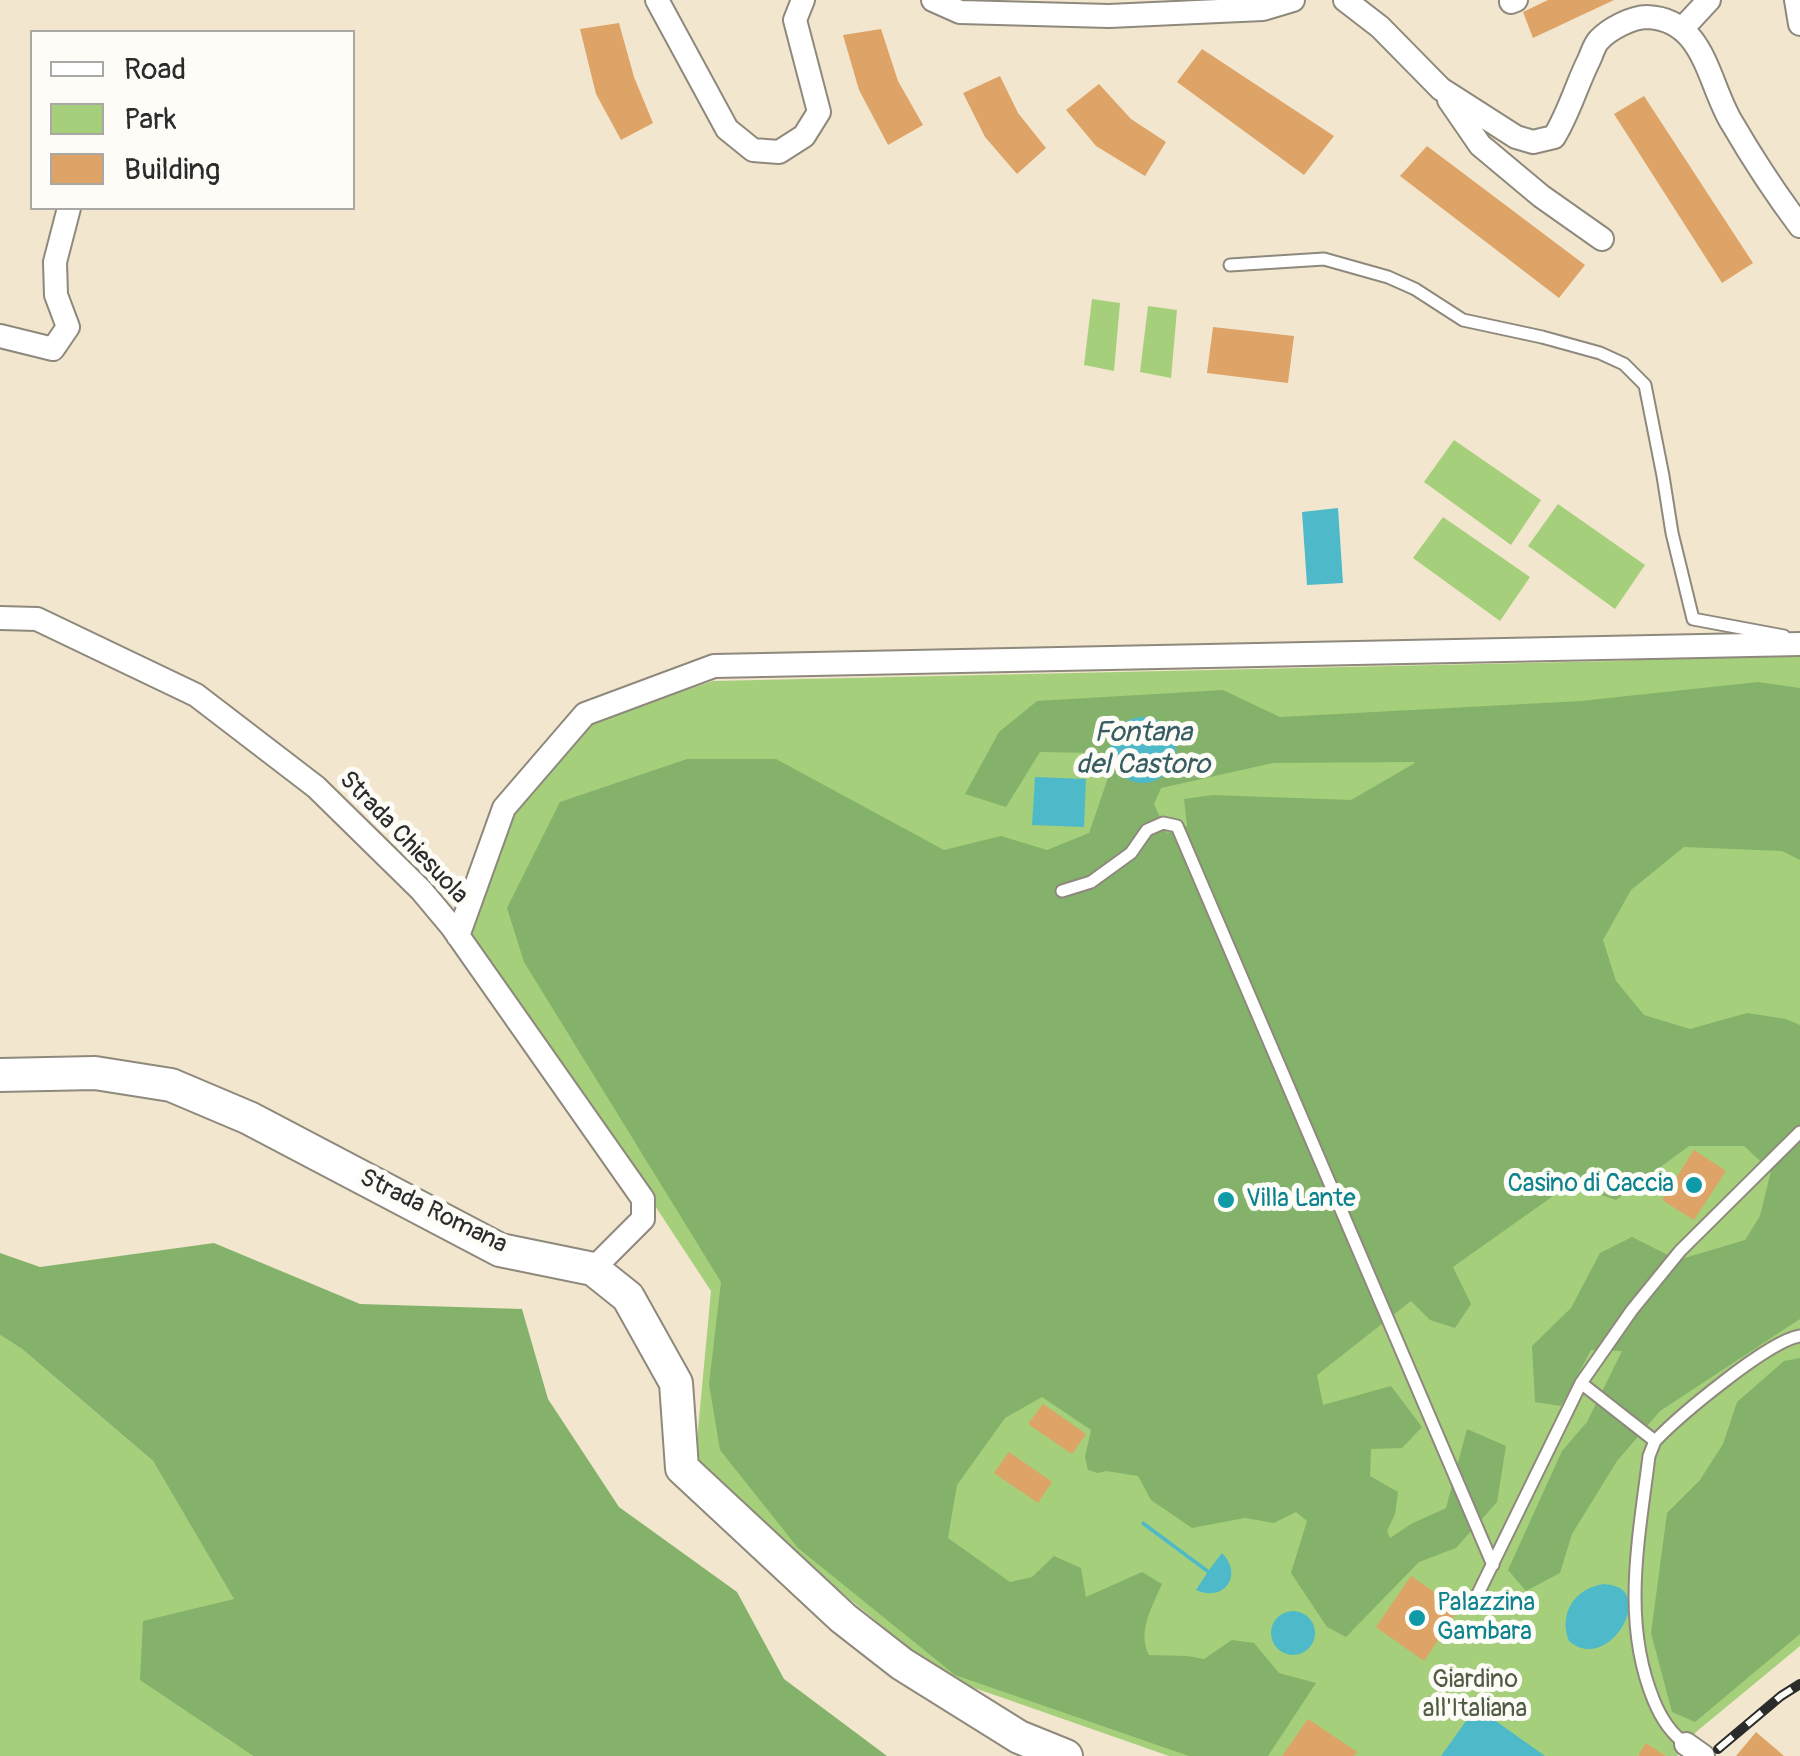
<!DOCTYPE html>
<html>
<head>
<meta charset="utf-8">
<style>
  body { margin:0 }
  #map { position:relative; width:1800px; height:1756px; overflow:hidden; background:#f2e7ce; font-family:Pangolin,sans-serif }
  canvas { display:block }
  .legend { position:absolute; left:30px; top:30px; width:325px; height:180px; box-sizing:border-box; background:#fdfcf7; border:2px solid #a9a8a5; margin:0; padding:12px 18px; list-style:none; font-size:30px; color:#2b2b2b }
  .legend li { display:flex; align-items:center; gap:20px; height:50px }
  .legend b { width:50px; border:2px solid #a9a8a5 }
</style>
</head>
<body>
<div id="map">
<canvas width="1800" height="1756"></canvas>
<ul class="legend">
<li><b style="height:12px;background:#fff"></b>Road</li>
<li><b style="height:28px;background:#a5cf7a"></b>Park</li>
<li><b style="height:28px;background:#dda367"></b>Building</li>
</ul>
</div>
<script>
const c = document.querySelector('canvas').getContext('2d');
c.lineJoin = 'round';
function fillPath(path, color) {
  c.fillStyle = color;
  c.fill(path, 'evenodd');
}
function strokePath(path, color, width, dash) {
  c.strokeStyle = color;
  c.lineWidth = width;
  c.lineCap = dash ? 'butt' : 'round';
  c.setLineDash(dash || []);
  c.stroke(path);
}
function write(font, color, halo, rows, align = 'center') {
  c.font = font + ' Pangolin,sans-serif';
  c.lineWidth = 10;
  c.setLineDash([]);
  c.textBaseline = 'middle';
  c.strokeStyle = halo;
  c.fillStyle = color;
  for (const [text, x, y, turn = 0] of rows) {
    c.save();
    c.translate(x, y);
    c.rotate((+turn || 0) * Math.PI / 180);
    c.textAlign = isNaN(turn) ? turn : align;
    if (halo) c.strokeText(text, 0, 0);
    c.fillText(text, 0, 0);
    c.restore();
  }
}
fillPath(new Path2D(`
  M 1092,299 L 1120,303 L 1114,371 L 1084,365 Z
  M 1148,306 L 1177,310 L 1171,378 L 1140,372 Z
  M 1454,440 L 1541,500 L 1511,545 L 1424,482 Z
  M 1558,504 L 1645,565 L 1615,609 L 1528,546 Z
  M 1443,517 L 1530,577 L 1500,621 L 1413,558 Z
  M 1800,650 L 1800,1646 L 1696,1732 L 1677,1756 L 1666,1756 L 1647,1744 L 1638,1756 L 1169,1756 L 946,1678 L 694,1472 L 711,1291 L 592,1110 L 469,938 L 511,811 L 588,723 L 713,681 L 1616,661 Z
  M 0,1335 L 22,1349 L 153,1461 L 235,1600 L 141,1680 L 253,1756 L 0,1756 Z`), '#a5cf7a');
fillPath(new Path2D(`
  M 1758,682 L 1800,688 L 1800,860 L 1782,851 L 1684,847 L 1631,890 L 1603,940 L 1616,981 L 1644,1015 L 1690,1029 L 1747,1013 L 1786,1019 L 1800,1025 L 1800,1319 L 1660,1411 L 1617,1461 L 1572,1534 L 1560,1573 L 1526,1591 L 1508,1570 L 1562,1451 L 1587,1422 L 1622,1351 L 1591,1350 L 1561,1406 L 1535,1402 L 1532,1346 L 1571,1308 L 1600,1253 L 1632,1237 L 1678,1260 L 1745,1240 L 1760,1216 L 1771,1171 L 1744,1146 L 1689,1146 L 1616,1200 L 1570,1184 L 1453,1267 L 1471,1304 L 1455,1328 L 1430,1320 L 1411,1301 L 1317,1375 L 1323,1405 L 1391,1386 L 1422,1427 L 1402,1448 L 1371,1449 L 1370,1476 L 1398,1492 L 1395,1514 L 1387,1531 L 1390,1538 L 1411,1524 L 1446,1508 L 1467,1429 L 1506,1446 L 1497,1502 L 1456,1548 L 1419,1562 L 1346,1637 L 1327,1627 L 1291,1573 L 1307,1521 L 1296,1512 L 1274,1523 L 1245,1518 L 1192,1528 L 1151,1500 L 1138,1476 L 1106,1471 L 1098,1473 L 1088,1470 L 1085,1457 L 1091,1430 L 1042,1397 L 1005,1418 L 957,1485 L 948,1538 L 1010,1582 L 1032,1577 L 1054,1556 L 1081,1568 L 1086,1597 L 1142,1572 L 1162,1584 C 1152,1607 1137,1632 1149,1655 L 1187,1656 L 1204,1659 L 1232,1640 L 1254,1643 L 1279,1673 L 1316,1683 L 1268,1756 L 1189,1756 L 955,1675 L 798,1548 L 720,1450 L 709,1384 L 721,1282 L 524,962 L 507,908 L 560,802 L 687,759 L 776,759 L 944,850 L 1001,836 L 1047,850 L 1089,833 L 1108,778 L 1097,753 L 1040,752 L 1006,807 L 965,794 L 999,732 L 1037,701 L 1223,690 L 1280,717 L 1581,701 ZM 1273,763 L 1414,762 L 1415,763 L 1351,800 L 1212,795 L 1184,799 L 1187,826 L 1167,833 L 1154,804 L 1161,788 Z
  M 214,1243 L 360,1304 L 522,1309 L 548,1399 L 619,1507 L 737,1592 L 784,1679 L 887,1756 L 253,1756 L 140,1680 L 143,1621 L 234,1599 L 153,1461 L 22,1349 L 0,1335 L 0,1253 L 40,1267 Z
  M 1800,1358 L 1800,1634 L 1695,1722 L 1672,1712 L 1651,1633 L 1667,1513 L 1700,1480 L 1723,1444 L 1737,1402 L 1784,1361 Z`), '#84b26a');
fillPath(new Path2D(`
  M 1338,508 L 1343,583 L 1307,585 L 1302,512 Z
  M1110 750a33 33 0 1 1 66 0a33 33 0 1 1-66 0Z
  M 1035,777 L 1086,779 L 1084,827 L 1032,825 Z
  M 1143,1521 L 1209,1570 L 1222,1553 C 1244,1575 1224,1603 1196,1590 L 1207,1573 L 1141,1524 Z
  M 1604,1584 C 1612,1585 1621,1586 1626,1594 C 1640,1617 1601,1669 1569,1641 C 1558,1613 1575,1588 1604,1584 Z
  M1271 1633a22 22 0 1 1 44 0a22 22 0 1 1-44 0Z
  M 1476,1707 L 1545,1756 L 1441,1756 Z`), '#4ebac9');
fillPath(new Path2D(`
  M 1548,0 L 1614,0 L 1533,38 L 1523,12 Z
  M 619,23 L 634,77 L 653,123 L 621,140 L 596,94 L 580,29 Z
  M 881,29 L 898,81 L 923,125 L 888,145 L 859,90 L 843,35 Z
  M 1202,49 L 1334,136 L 1304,175 L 1177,82 Z
  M 1000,76 L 1018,113 L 1046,148 L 1017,174 L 985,137 L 963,93 Z
  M 1099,84 L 1131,119 L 1166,142 L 1145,176 L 1096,146 L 1066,110 Z
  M 1644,96 L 1753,263 L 1722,283 L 1614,114 Z
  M 1427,146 L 1585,265 L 1559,298 L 1400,176 Z
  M 1213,327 L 1294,336 L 1288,383 L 1207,373 Z
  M 1694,1150 L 1726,1171 L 1694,1220 L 1662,1200 Z
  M 1043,1404 L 1086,1434 L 1072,1454 L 1028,1424 Z
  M 1009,1452 L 1052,1482 L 1038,1503 L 994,1473 Z
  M 1411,1576 L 1459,1609 L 1424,1661 L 1376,1627 Z
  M 1308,1719 L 1357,1752 L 1354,1756 L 1282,1756 Z
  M 1756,1732 L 1776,1749 L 1784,1756 L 1736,1756 Z
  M 1646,1743 L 1666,1756 L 1638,1756 Z`), '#dda367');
const lane = new Path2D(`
  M 1230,265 L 1324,259 L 1388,277 L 1415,289 L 1463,320 L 1542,337 L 1600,353 L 1624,364 L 1645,385 L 1663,476 L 1672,533 L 1693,619 L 1784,636
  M 1062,891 L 1091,882 L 1131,853 L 1147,830 L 1163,823 L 1177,826 L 1493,1565
  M 1655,1441 C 1679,1416 1768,1341 1800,1336
  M 1472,1606 L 1581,1383
  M 1686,1744 C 1670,1733 1661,1718 1654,1701 C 1621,1622 1639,1538 1649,1456 L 1655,1441 L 1581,1383 L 1632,1310 L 1680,1251 L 1800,1132`);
const street = new Path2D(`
  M 657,0 L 727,129 L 753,150 L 779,152 L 804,136 L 819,112 L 795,20 L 803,0
  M 933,0 L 960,12 L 1109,16 L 1263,9 L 1293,0
  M 1345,0 L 1380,27 L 1441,89 L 1516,137 L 1533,142 L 1554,137 C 1569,113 1576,86 1589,60 C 1592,54 1594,45 1599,40 C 1609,29 1632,17 1647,17 C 1705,19 1708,84 1732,123 C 1753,159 1775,193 1800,226
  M 1796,0 L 1800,24
  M 1511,2 L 1516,0
  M 1682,29 L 1709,0
  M 1449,100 L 1480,145 L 1541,196 L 1602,239
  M 0,336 L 53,349 L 68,327 L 56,295 L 55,262 L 69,208
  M 0,618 L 37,619 L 196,695 L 316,787 L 421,890 L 452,927 L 643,1199 L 643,1219 L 593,1269
  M 458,936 L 504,808 L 585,714 L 714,666 L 1800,644
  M 1686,1744 L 1703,1756`);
const secondary = new Path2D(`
  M 0,1075 L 95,1073 L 171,1085 L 249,1118 L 500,1250 L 593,1269 L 628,1297 L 676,1383 L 682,1468 L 843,1618 L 902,1664 L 1019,1737 L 1066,1756`);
strokePath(lane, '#8e897c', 15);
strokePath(street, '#8e897c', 26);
strokePath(secondary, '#8e897c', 36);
strokePath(lane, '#fff', 11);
strokePath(street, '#fff', 22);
strokePath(secondary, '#fff', 32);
const rail = new Path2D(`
  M 1718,1749 L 1781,1696 L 1800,1684`);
strokePath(rail, '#2b2b2b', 10);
strokePath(rail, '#fdfcf7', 6, [19]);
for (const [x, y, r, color] of [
  [1694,1185,10,"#0f9aa8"],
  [1226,1200,10,"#0f9aa8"],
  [1417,1618,10,"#0f9aa8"]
]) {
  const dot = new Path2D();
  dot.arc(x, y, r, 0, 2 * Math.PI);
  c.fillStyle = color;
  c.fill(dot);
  strokePath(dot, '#fdfcf7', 4);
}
write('25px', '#2b2b2b', '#fdfcf7', [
  ["Strada Chiesuola",403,838,46],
  ["Strada Romana",433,1212,26]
]);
write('25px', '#0d838f', '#fdfcf7', [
  ["Casino di Caccia",1674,1185,"right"],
  ["Villa Lante",1246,1200],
  ["Palazzina",1437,1604],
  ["Gambara",1437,1633]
], 'left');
write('25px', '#505c43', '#fdfcf7', [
  ["Giardino",1475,1681],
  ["all'Italiana",1475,1710]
]);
write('italic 28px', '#375d62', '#fdfcf7', [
  ["Fontana",1143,734],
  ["del Castoro",1143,766]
]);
</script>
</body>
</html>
